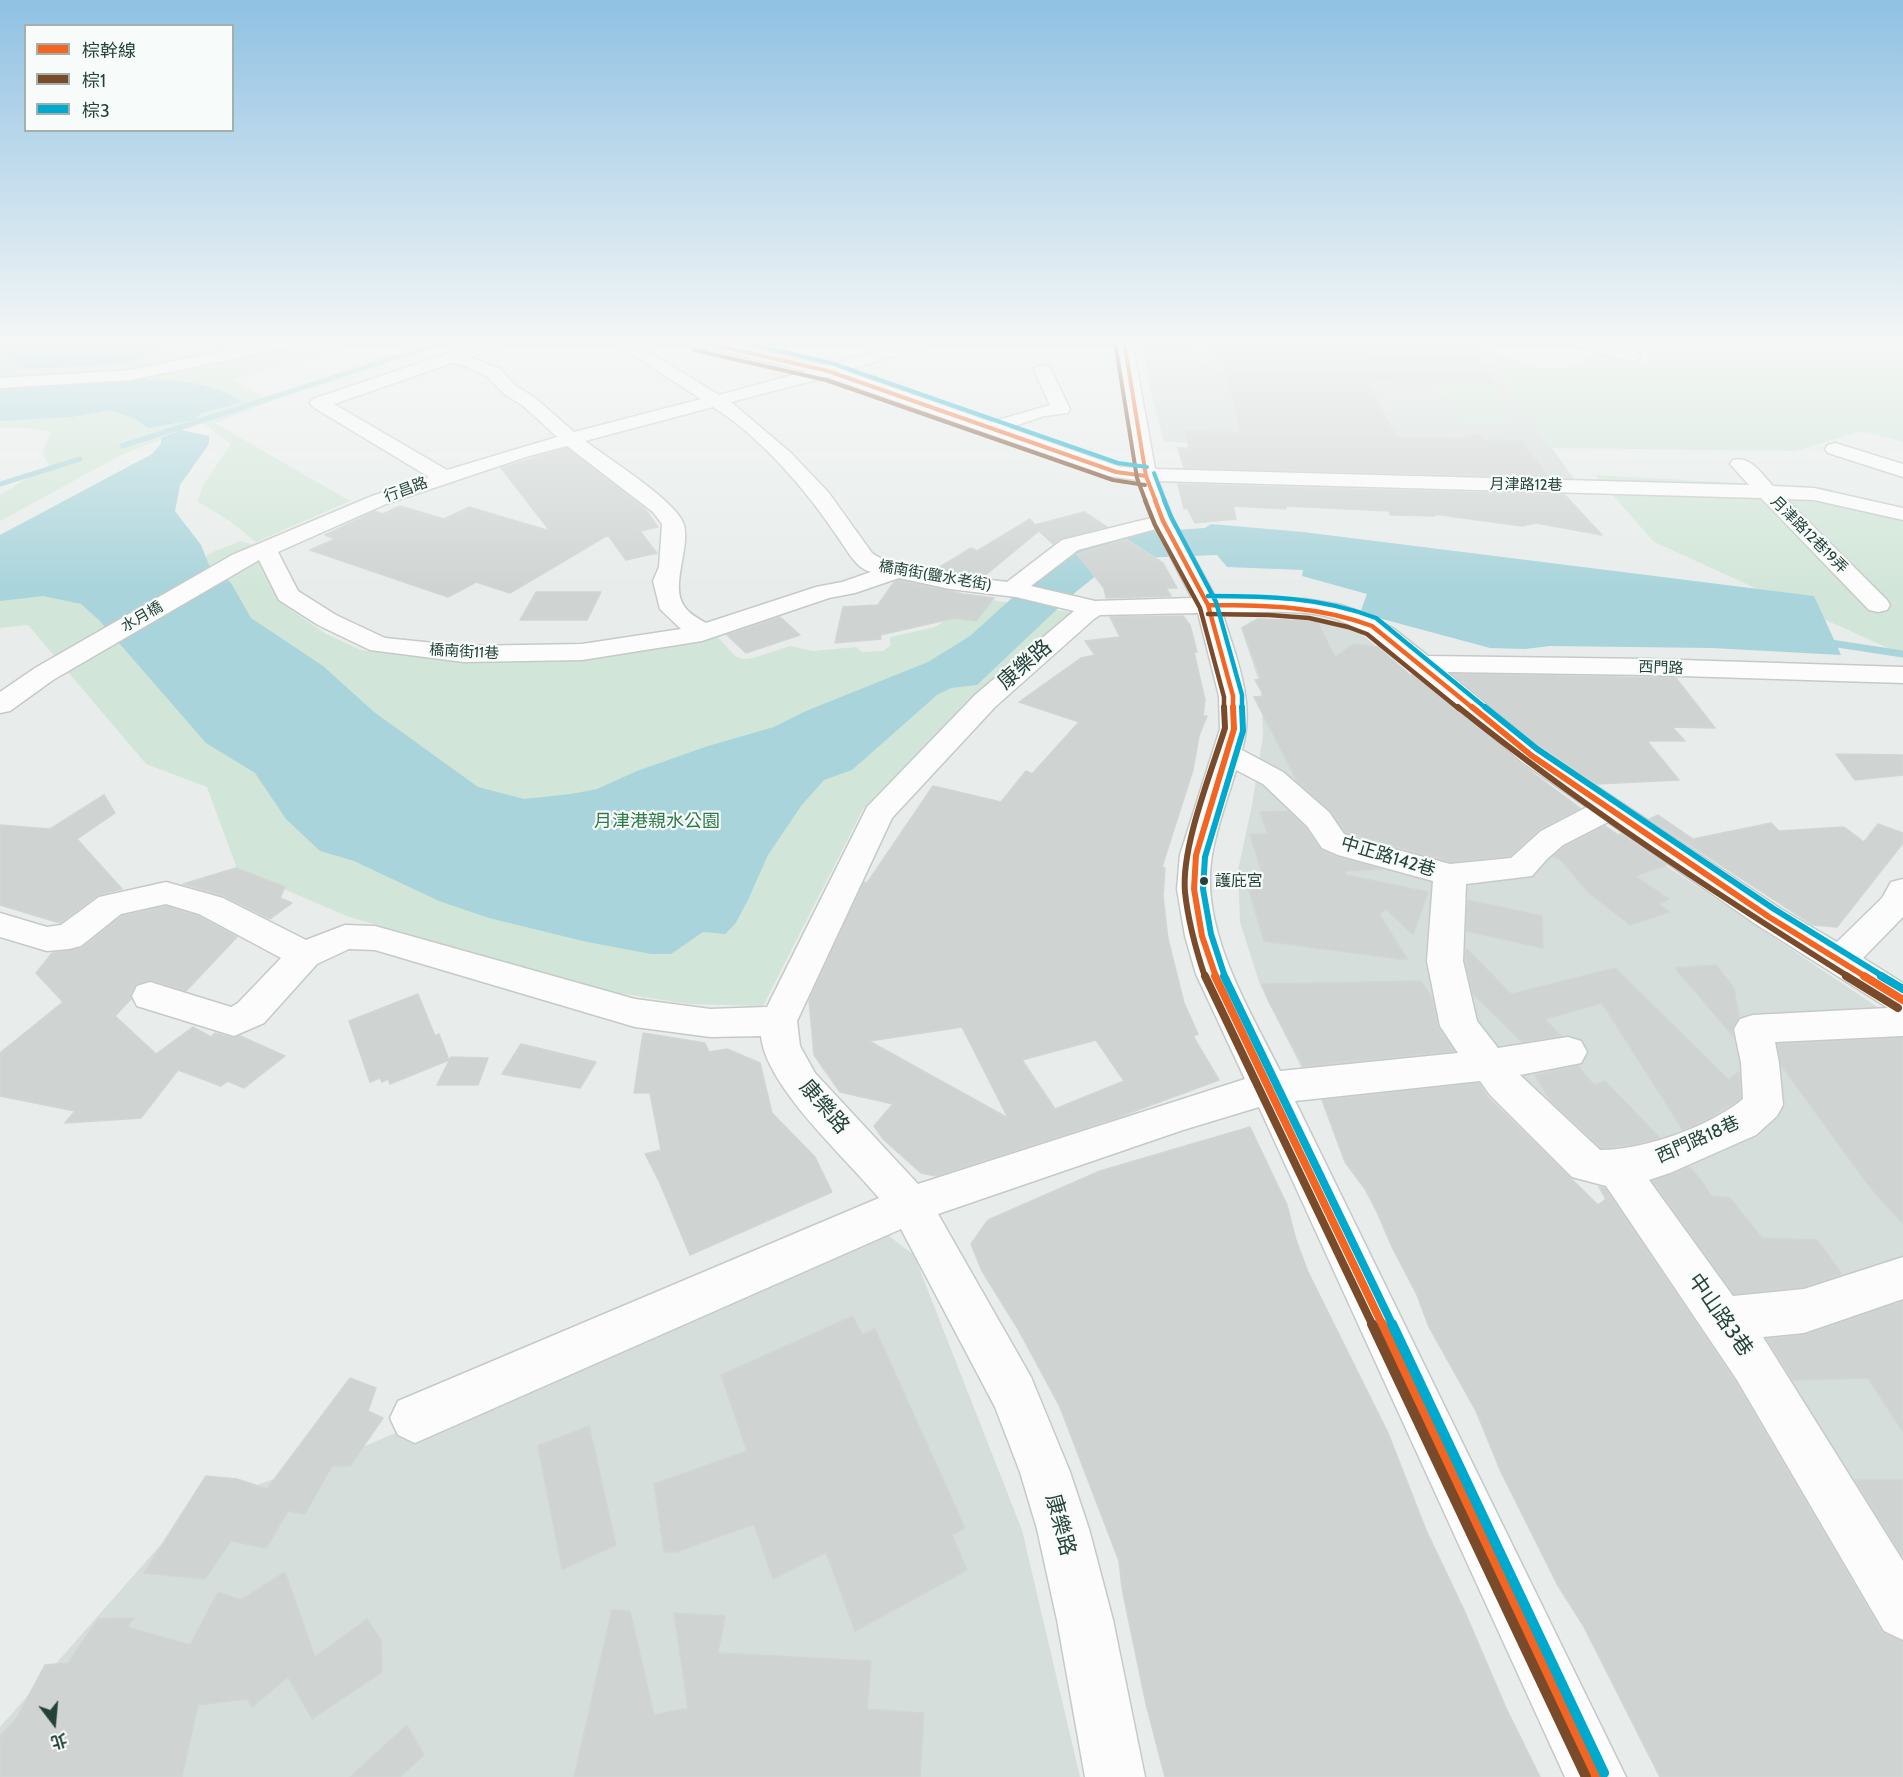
<!DOCTYPE html>
<html>
<head>
<meta charset="utf-8">
<style>
  body { margin:0 }
  #map { position:relative; width:1903px; height:1777px; overflow:hidden; background:#e8edeb; font-family:Cabin,"Noto Sans TC",sans-serif }
  canvas { display:block }
  .legend { position:absolute; left:24px; top:24px; width:210px; height:108px; box-sizing:border-box; background:#f7fbf9; border:2px solid #a3b1ad; margin:0; padding:8px 10px; list-style:none; font-size:18px; color:#24423a }
  .legend li { display:flex; align-items:center; gap:12px; height:30px }
  .legend b { width:30px; border:2px solid #a3b1ad }
  .north { position:absolute; left:24px; top:1693px; width:60px; height:60px; -webkit-text-stroke:4px #f7fbf9; paint-order:stroke; rotate:164deg; font-size:16px; font-weight:700; line-height:24px; text-align:center; color:#24423a }
  .north::after { content:''; display:block; margin:auto; width:21px; height:27px; background:#24423a; clip-path:polygon(50% 0,100% 100%,50% 72%,0 100%) }
</style>
</head>
<body>
<div id="map">
<canvas width="1903" height="1777"></canvas>
<ul class="legend">
<li><b style="height:8px;background:#f26522"></b>棕幹線</li>
<li><b style="height:8px;background:#7a4b2a"></b>棕1</li>
<li><b style="height:8px;background:#00a9ce"></b>棕3</li>
</ul>
<div class="north">北</div>
</div>
<script>
const c = document.querySelector('canvas').getContext('2d');
c.lineJoin = 'round';
function fillPath(path, color) {
  c.fillStyle = color;
  c.fill(path, 'evenodd');
}
function strokePath(path, color, width, dash) {
  c.strokeStyle = color;
  c.lineWidth = width;
  c.lineCap = dash ? 'butt' : 'round';
  c.setLineDash(dash || []);
  c.stroke(path);
}
function write(font, color, halo, rows, align = 'center') {
  c.font = font + ' Cabin,"Noto Sans TC",sans-serif';
  c.lineWidth = 4.5;
  c.setLineDash([]);
  c.textBaseline = 'middle';
  c.strokeStyle = halo;
  c.fillStyle = color;
  for (const [text, x, y, turn = 0] of rows) {
    c.save();
    c.translate(x, y);
    c.rotate((+turn || 0) * Math.PI / 180);
    c.textAlign = isNaN(turn) ? turn : align;
    if (halo) c.strokeText(text, 0, 0);
    c.fillText(text, 0, 0);
    c.restore();
  }
}
fillPath(new Path2D(`
  M 1141,341 L 1474,341 L 1575,480 L 1439,477 L 1423,449 L 1164,442 L 1152,398 Z
  M 1251,621 L 1336,623 L 1360,633 L 1528,772 L 1591,817 L 1520,863 L 1448,867 L 1465,1051 L 1304,1073 L 1260,985 L 1240,922 L 1238,870 L 1252,805 L 1263,736 L 1261,688 L 1241,628 Z
  M 1605,825 L 1882,1010 L 1744,1020 L 1751,1095 L 1727,1115 L 1646,1158 L 1595,1165 L 1460,1017 L 1455,876 L 1507,874 L 1557,841 Z
  M 1903,1029 L 1903,1268 L 1807,1303 L 1728,1302 L 1645,1179 L 1764,1118 L 1764,1039 Z
  M 861,1236 L 889,1236 L 914,1255 L 1022,1530 L 1080,1777 L 0,1777 L 0,1727 L 193,1508 L 360,1448 Z
  M 1903,1287 L 1903,1590 L 1734,1320 Z`), '#d6dedb');
fillPath(new Path2D(`
  M 0,341 L 373,341 L 232,380 L 272,401 L 215,423 L 350,501 L 256,542 L 231,522 L 197,501 L 205,482 L 231,444 L 203,423 L 121,455 L 0,521 L 0,495 L 49,465 L 42,453 L 51,432 L 25,428 L 0,428 Z
  M 1187,341 L 1205,341 L 1209,357 L 1227,366 L 1272,375 L 1222,373 L 1193,360 L 1189,357 Z
  M 1604,341 L 1903,341 L 1903,442 L 1861,431 L 1796,451 L 1551,448 L 1476,344 L 1537,368 L 1571,367 L 1599,353 L 1640,364 L 1655,355 Z
  M 1435,386 L 1494,387 L 1514,422 L 1459,422 Z
  M 1595,475 L 1826,488 L 1903,520 L 1903,655 L 1654,542 Z
  M 241,541 L 253,545 L 287,607 L 326,634 L 361,650 L 444,660 L 597,656 L 716,635 L 735,656 L 743,659 L 753,658 L 790,646 L 813,651 L 856,647 L 862,652 L 883,651 L 890,646 L 890,637 L 935,627 L 979,598 L 1075,613 L 931,739 L 863,809 L 763,1006 L 688,1004 L 612,992 L 349,917 L 237,869 L 207,787 L 146,764 L 28,625 L 0,628 L 0,595 L 40,591 L 108,613 L 215,551 Z`), '#d1e6d8');
fillPath(new Path2D(`
  M 0,341 L 172,341 L 172,342 L 132,362 L 91,366 L 20,369 L 10,356 L 0,357 Z
  M 125,377 C 165,380 208,379 243,402 L 202,413 L 193,420 L 148,428 L 135,419 L 111,410 L 72,417 L 0,421 L 0,382 Z
  M 181,430 L 209,436 L 209,444 L 180,485 L 175,511 L 201,545 L 209,565 L 231,583 L 251,618 L 323,666 L 374,712 L 478,787 L 524,799 L 571,794 L 597,789 L 637,771 L 708,746 L 774,727 L 806,711 L 928,662 L 970,636 L 1055,559 L 1075,549 L 1141,532 L 1205,528 L 1211,524 L 1303,532 L 1814,596 L 1841,655 L 1712,648 L 1550,646 L 1525,649 L 1490,648 L 1360,613 L 1367,594 L 1302,576 L 1303,570 L 1227,567 L 1217,555 L 1138,558 L 1103,570 L 1071,596 L 977,685 L 951,688 L 937,695 L 852,770 L 824,780 L 801,806 L 768,855 L 747,902 L 735,924 L 725,934 L 703,932 L 671,954 L 651,954 L 587,942 L 489,918 L 439,901 L 354,861 L 320,851 L 286,819 L 255,773 L 206,743 L 99,620 L 81,604 L 43,596 L 0,601 L 0,535 L 152,454 L 161,444 L 161,438 Z`), '#a9d4db');
strokePath(new Path2D(`
  M 122,446 L 447,341
  M 0,484 L 80,459`), '#a9d4db', 5);
strokePath(new Path2D(`
  M 1824,642 L 1903,654`), '#a9d4db', 7);
const building = new Path2D(`
  M 1222,341 L 1319,341 L 1324,352 L 1474,355 L 1495,383 L 1367,380 L 1396,437 L 1461,439 L 1477,434 L 1485,440 L 1522,441 L 1548,477 L 1184,468 L 1178,448 L 1189,448 L 1185,431 L 1241,433 L 1222,358 Z
  M 567,448 L 645,509 L 658,527 L 640,531 L 657,553 L 626,560 L 608,535 L 510,593 L 476,582 L 448,597 L 310,550 L 335,539 L 325,535 L 375,511 L 383,514 L 400,506 L 444,519 L 469,507 L 550,531 L 501,468 Z
  M 1178,484 L 1565,495 L 1602,535 L 1536,523 L 1522,526 L 1433,514 L 1435,516 L 1390,515 L 1389,511 L 1286,506 L 1286,509 L 1233,506 L 1236,519 L 1195,523 L 1187,508 L 1184,509 Z
  M 1084,512 L 1107,527 L 1061,538 L 1053,544 L 1038,530 L 1039,531 L 983,577 L 935,570 L 971,548 L 977,551 L 1030,519 L 1035,525 Z
  M 1126,539 L 1163,563 L 1177,588 L 1166,588 L 1171,596 L 1106,598 L 1104,588 L 1077,554 Z
  M 899,580 L 963,594 L 994,598 L 976,621 L 955,618 L 880,635 L 881,639 L 835,643 L 843,607 L 878,605 L 894,582 Z
  M 536,592 L 601,592 L 587,620 L 520,620 Z
  M 1183,616 L 1190,625 L 1197,652 L 1194,652 L 1205,700 L 1203,716 L 1207,716 L 1199,736 L 1193,770 L 1162,867 L 1165,868 L 1163,896 L 1168,939 L 1184,1003 L 1198,1034 L 1193,1036 L 1219,1080 L 1116,1118 L 936,1176 L 921,1173 L 883,1139 L 874,1126 L 893,1104 L 840,1092 L 814,1055 L 809,1000 L 864,882 L 867,883 L 933,786 L 1001,802 L 1026,771 L 1032,774 L 1079,722 L 1019,702 L 1081,658 L 1095,655 L 1085,641 L 1120,637 L 1110,617 ZM 962,1027 L 1008,1118 L 869,1041 ZM 1096,1040 L 1124,1081 L 1055,1109 L 1022,1060 Z
  M 780,617 L 800,635 L 746,653 L 727,635 Z
  M 1258,619 L 1317,621 L 1335,657 L 1353,644 L 1378,647 L 1410,675 L 1414,674 L 1521,764 L 1580,808 L 1540,829 L 1510,856 L 1450,862 L 1345,832 L 1330,810 L 1297,781 L 1254,697 L 1264,696 L 1255,680 L 1261,679 L 1242,628 Z
  M 1453,674 L 1676,678 L 1715,728 L 1672,727 L 1685,741 L 1647,741 L 1679,780 L 1597,784 L 1543,748 Z
  M 1836,754 L 1903,755 L 1903,775 L 1855,780 Z
  M 104,795 L 115,813 L 77,839 L 122,889 L 98,895 L 60,923 L 0,905 L 0,825 L 50,829 Z
  M 1288,811 L 1305,827 L 1321,850 L 1337,857 L 1382,869 L 1346,871 L 1346,875 L 1428,892 L 1413,935 L 1386,909 L 1379,914 L 1408,960 L 1264,941 L 1245,877 L 1263,877 L 1250,834 L 1268,834 L 1260,812 Z
  M 1658,815 L 1693,839 L 1771,823 L 1779,831 L 1844,827 L 1864,842 L 1878,824 L 1903,833 L 1903,843 L 1837,927 L 1813,925 L 1650,819 Z
  M 1605,826 L 1618,835 L 1621,834 L 1666,865 L 1635,876 L 1669,899 L 1659,904 L 1669,912 L 1630,925 L 1588,892 L 1561,860 L 1553,856 L 1564,847 Z
  M 236,868 L 285,887 L 280,898 L 292,903 L 270,919 L 224,896 L 183,884 Z
  M 1468,900 L 1542,916 L 1543,948 L 1466,931 Z
  M 166,906 L 198,916 L 237,937 L 186,991 L 151,980 L 136,984 L 130,995 L 131,999 L 115,1016 L 156,1054 L 193,1027 L 211,1037 L 215,1033 L 233,1038 L 240,1036 L 285,1056 L 244,1088 L 228,1081 L 221,1086 L 178,1070 L 141,1118 L 65,1123 L 75,1111 L 0,1096 L 0,1053 L 63,1002 L 36,973 L 52,953 L 82,948 L 122,916 Z
  M 1466,948 L 1511,994 L 1615,968 L 1729,1080 L 1739,1071 L 1741,1098 L 1711,1117 L 1683,1130 L 1602,1003 L 1545,1019 L 1561,1036 L 1522,1042 L 1473,994 L 1465,961 Z
  M 1716,965 L 1734,988 L 1739,1017 L 1732,1028 L 1733,1036 L 1675,968 Z
  M 1421,981 L 1432,998 L 1438,1027 L 1454,1051 L 1303,1066 L 1269,1002 L 1262,984 Z
  M 418,994 L 435,1036 L 439,1034 L 449,1060 L 390,1084 L 388,1079 L 382,1082 L 380,1078 L 370,1082 L 349,1021 Z
  M 643,1033 L 705,1043 L 709,1052 L 727,1049 L 760,1063 L 772,1113 L 815,1157 L 832,1192 L 690,1255 L 659,1181 L 645,1154 L 661,1150 L 650,1093 L 634,1093 Z
  M 1903,1038 L 1903,1224 L 1869,1186 L 1781,1065 L 1778,1044 Z
  M 521,1044 L 596,1062 L 580,1088 L 502,1074 Z
  M 451,1057 L 488,1058 L 478,1085 L 437,1085 Z
  M 1578,1066 L 1594,1085 L 1605,1081 L 1660,1138 L 1636,1144 L 1601,1148 L 1550,1100 L 1535,1075 Z
  M 1479,1083 L 1488,1097 L 1598,1205 L 1606,1199 L 1599,1187 L 1605,1188 L 1735,1381 L 1882,1632 L 1903,1642 L 1903,1777 L 1660,1777 L 1583,1625 L 1557,1584 L 1501,1472 L 1476,1411 L 1429,1327 L 1417,1295 L 1392,1247 L 1377,1212 L 1365,1189 L 1345,1162 L 1322,1100 Z
  M 1250,1127 L 1287,1205 L 1296,1240 L 1308,1272 L 1388,1433 L 1426,1530 L 1464,1610 L 1506,1708 L 1540,1777 L 1165,1777 L 1146,1704 L 1122,1588 L 1119,1561 L 1060,1407 L 1018,1329 L 982,1271 L 971,1244 L 988,1220 L 1100,1171 Z
  M 1689,1167 L 1701,1180 L 1711,1196 L 1730,1198 L 1762,1238 L 1817,1240 L 1842,1274 L 1804,1287 L 1734,1294 L 1653,1181 Z
  M 1903,1301 L 1903,1432 L 1868,1378 L 1793,1380 L 1767,1339 L 1805,1335 Z
  M 853,1316 L 862,1335 L 875,1329 L 965,1528 L 952,1535 L 967,1570 L 855,1631 L 826,1552 L 773,1579 L 754,1524 L 676,1552 L 664,1552 L 654,1484 L 747,1451 L 721,1375 Z
  M 350,1378 L 376,1388 L 368,1411 L 383,1418 L 350,1466 L 332,1466 L 305,1514 L 288,1511 L 266,1548 L 231,1541 L 205,1579 L 144,1573 L 206,1476 L 237,1479 L 267,1489 Z
  M 589,1426 L 616,1545 L 562,1569 L 538,1446 Z
  M 1855,1480 L 1903,1480 L 1903,1555 L 1902,1556 Z
  M 285,1572 L 315,1657 L 367,1619 L 381,1640 L 382,1672 L 312,1719 L 288,1677 L 252,1707 L 247,1699 L 198,1705 L 182,1777 L 0,1777 L 0,1736 L 16,1719 L 45,1665 L 68,1663 L 98,1619 L 134,1618 L 127,1627 L 190,1645 L 218,1592 L 241,1600 Z
  M 612,1610 L 630,1611 L 654,1715 L 688,1708 L 674,1613 L 725,1616 L 718,1653 L 871,1661 L 867,1709 L 924,1713 L 920,1777 L 574,1777 Z
  M 407,1725 L 424,1755 L 400,1777 L 350,1777 Z`);
fillPath(building, '#cfd4d2');
strokePath(building, '#d1d6d4', 1.5);
const minor = new Path2D(`
  M 271,341 L 304,341 L 296,346 L 131,380 L 0,388 L 0,378 L 131,370 Z
  M 484,341 L 509,341 L 507,344 L 470,357 L 500,369 L 516,386 L 534,397 L 574,432 L 701,399 L 611,341 L 631,341 L 719,395 L 807,371 L 690,344 L 688,341 L 719,341 L 827,366 L 908,341 L 934,341 L 932,344 L 845,371 L 991,422 L 1050,405 L 1034,370 L 1037,366 L 1049,366 L 1070,409 L 1068,413 L 1044,416 L 1009,428 L 1120,467 L 1135,468 L 1116,341 L 1132,341 L 1155,469 L 1749,485 L 1730,464 L 1733,460 C 1750,455 1762,474 1773,486 L 1814,488 L 1903,508 L 1903,520 L 1814,500 L 1786,499 L 1887,600 L 1890,605 L 1887,610 L 1878,612 L 1869,610 L 1761,498 L 1158,481 L 1174,521 L 1216,598 L 1306,599 L 1341,605 L 1369,615 L 1394,629 L 1428,656 L 1650,659 L 1903,667 L 1903,683 L 1650,675 L 1447,672 L 1542,750 L 1781,909 L 1837,942 L 1882,898 L 1891,882 L 1903,879 L 1903,917 L 1863,958 L 1903,983 L 1903,1036 L 1775,1042 L 1779,1063 L 1783,1105 L 1777,1116 L 1756,1135 L 1670,1173 L 1649,1180 L 1733,1296 L 1804,1289 L 1903,1257 L 1903,1299 L 1804,1333 L 1763,1337 L 1903,1561 L 1903,1640 L 1884,1631 L 1737,1380 L 1606,1186 L 1572,1177 L 1490,1095 L 1480,1081 L 1295,1101 L 1626,1777 L 1565,1777 L 1259,1107 L 1183,1130 L 938,1214 L 1031,1377 L 1070,1472 L 1089,1529 L 1113,1620 L 1145,1777 L 1085,1777 L 1057,1620 L 1037,1529 L 1020,1472 L 995,1407 L 901,1229 L 415,1443 L 398,1435 L 390,1418 L 398,1401 L 879,1198 C 846,1158 766,1087 761,1036 L 710,1037 L 635,1027 L 375,950 L 349,949 L 317,964 L 264,1023 L 234,1036 L 137,1006 L 132,996 L 137,986 L 150,982 L 231,1007 L 238,1003 L 281,958 L 199,914 L 166,904 L 121,914 L 81,946 L 69,949 L 47,951 L 0,937 L 0,913 L 47,927 L 61,925 L 99,897 L 166,882 L 223,898 L 306,940 L 345,925 L 375,926 L 635,999 L 710,1009 L 767,1007 L 867,807 L 975,695 L 1074,611 L 1016,597 L 950,589 L 899,578 L 855,593 L 829,598 L 702,641 L 582,660 L 464,662 L 370,650 L 318,625 L 279,600 L 259,560 L 53,680 L 10,711 L 0,713 L 0,692 L 35,668 L 232,555 L 372,496 L 429,477 L 313,407 L 310,403 L 313,399 ZM 452,363 L 467,367 L 488,377 L 504,394 L 522,405 L 557,437 L 447,470 L 334,404 ZM 827,377 L 1109,476 L 1137,480 L 1151,518 L 1062,540 L 1007,582 C 975,578 895,571 872,553 L 829,493 L 791,453 L 731,402 ZM 713,407 C 760,436 807,491 837,536 C 846,548 855,568 871,572 L 842,582 L 816,587 L 706,623 C 699,619 688,613 684,606 C 670,586 690,549 684,525 C 678,502 606,457 585,441 ZM 567,446 L 653,512 L 662,524 L 659,567 L 653,581 L 660,609 L 681,629 L 582,644 L 464,646 L 385,638 L 336,615 L 298,591 L 278,552 L 386,504 L 526,457 ZM 1156,529 L 1192,598 L 1095,601 L 1031,586 L 1078,550 ZM 1222,612 C 1256,613 1292,609 1325,616 C 1344,620 1360,630 1376,639 L 1522,762 L 1587,807 L 1541,831 L 1511,858 L 1450,864 L 1360,840 L 1344,834 L 1329,812 L 1283,772 L 1242,750 C 1256,702 1236,658 1222,612 ZM 1198,613 L 1219,696 L 1220,729 L 1180,855 L 1177,889 L 1185,936 L 1196,974 L 1245,1079 L 918,1184 L 815,1073 L 800,1046 L 797,1021 L 892,818 L 995,707 L 1094,619 L 1100,615 ZM 1236,770 L 1263,784 L 1307,826 L 1322,848 L 1338,855 L 1433,881 L 1427,961 L 1440,1026 L 1458,1053 L 1280,1071 C 1249,1008 1199,929 1212,855 C 1217,826 1228,798 1236,770 ZM 1608,822 L 1757,925 L 1888,1008 L 1753,1015 L 1740,1019 L 1734,1029 L 1741,1063 L 1743,1099 C 1709,1127 1644,1150 1600,1150 L 1520,1075 L 1581,1063 L 1587,1052 L 1581,1041 L 1568,1037 L 1498,1048 L 1477,1021 L 1463,961 L 1466,884 L 1532,876 L 1547,859 L 1563,845 Z
  M 1566,341 L 1593,341 L 1639,353 L 1641,357 L 1633,362 L 1568,344 Z
  M 1888,341 L 1903,341 L 1903,349 L 1890,344 Z
  M 1835,443 L 1903,464 L 1903,477 L 1828,453 L 1825,449 L 1828,445 Z`);
strokePath(minor, '#c5cac8', 3);
fillPath(minor, '#fcfcfc');
strokePath(new Path2D(`
  M 697,341 L 828,371 L 1116,472 L 1146,476
  M 1124,341 L 1146,476 L 1156,502`), '#f26522', 4);
strokePath(new Path2D(`
  M 1155,500 L 1163,521 L 1208,605 L 1233,696 L 1233,709
  M 1208,605 C 1265,605 1318,606 1372,626 L 1474,709`), '#f26522', 4.5);
strokePath(new Path2D(`
  M 1472,707 L 1532,756 L 1769,917 L 1866,977
  M 1216,977 L 1202,936 L 1194,889 L 1196,855 L 1234,729 L 1233,707`), '#f26522', 6);
strokePath(new Path2D(`
  M 1215,976 L 1383,1326
  M 1864,976 L 1903,1000`), '#f26522', 8);
strokePath(new Path2D(`
  M 1382,1324 L 1596,1777`), '#f26522', 10);
strokePath(new Path2D(`
  M 1115,342 L 1137,478 L 1146,502
  M 694,350 L 826,380 L 1113,480 L 1145,485`), '#7a4b2a', 4);
strokePath(new Path2D(`
  M 1145,500 L 1155,525 L 1200,608 L 1224,697 L 1224,709
  M 1208,614 L 1269,615 L 1309,618 L 1348,627 L 1367,634 L 1459,709`), '#7a4b2a', 4.5);
strokePath(new Path2D(`
  M 1458,707 C 1581,806 1715,893 1849,977
  M 1205,977 C 1196,950 1188,921 1185,892 C 1181,847 1211,773 1225,728 L 1224,707`), '#7a4b2a', 6);
strokePath(new Path2D(`
  M 1205,976 L 1373,1326
  M 1846,976 L 1898,1008`), '#7a4b2a', 8);
strokePath(new Path2D(`
  M 1372,1324 L 1586,1777`), '#7a4b2a', 10);
strokePath(new Path2D(`
  M 737,341 L 831,363 L 1118,463 L 1147,467
  M 1154,473 L 1165,502`), '#00a9ce', 4);
strokePath(new Path2D(`
  M 1164,500 L 1171,517 L 1216,602 L 1242,695 L 1242,709
  M 1208,596 C 1266,596 1321,597 1376,618 L 1487,709`), '#00a9ce', 4.5);
strokePath(new Path2D(`
  M 1485,707 L 1537,749 L 1774,909 L 1884,977
  M 1225,977 L 1211,934 L 1203,889 L 1205,857 L 1243,731 L 1242,707`), '#00a9ce', 6);
strokePath(new Path2D(`
  M 1224,976 L 1393,1326
  M 1881,976 L 1903,989`), '#00a9ce', 8);
strokePath(new Path2D(`
  M 1392,1324 L 1604,1773`), '#00a9ce', 10);
const sky = c.createLinearGradient(0, 0, 0, 590);
sky.addColorStop(0, '#8fc1e3');
sky.addColorStop(0.58, '#f5f7f6');
sky.addColorStop(1, '#f5f7f600');
c.fillStyle = sky;
c.fillRect(0, 0, 1903, 590);
for (const [x, y, r, color] of [
  [1204,881,5,"#24423a"]
]) {
  const dot = new Path2D();
  dot.arc(x, y, r, 0, 2 * Math.PI);
  c.fillStyle = color;
  c.fill(dot);
  strokePath(dot, '#f7fbf9', 2);
}
write('15px', '#24423a', '#f7fbf9', [
  ["月津路12巷",1526,485,1],
  ["行昌路",406,490,-20],
  ["月津路12巷19弄",1809,535,45],
  ["橋南街(鹽水老街)",935,576,10],
  ["水月橋",142,617,-30],
  ["橋南街11巷",464,652,3],
  ["西門路",1661,668,2]
]);
write('16px', '#24423a', '#f7fbf9', [
  ["護庇宮",1215,881]
], 'left');
write('18px', '#2d7a4b', '#f7fbf9', [
  ["月津港親水公園",657,822]
]);
write('18px', '#24423a', '#f7fbf9', [
  ["中正路142巷",1388,857,17],
  ["西門路18巷",1698,1140,-24]
]);
write('21px', '#24423a', '#f7fbf9', [
  ["康樂路",1025,665,-41],
  ["康樂路",824,1107,49],
  ["中山路3巷",1720,1315,55],
  ["康樂路",1060,1525,75]
]);
</script>
</body>
</html>
